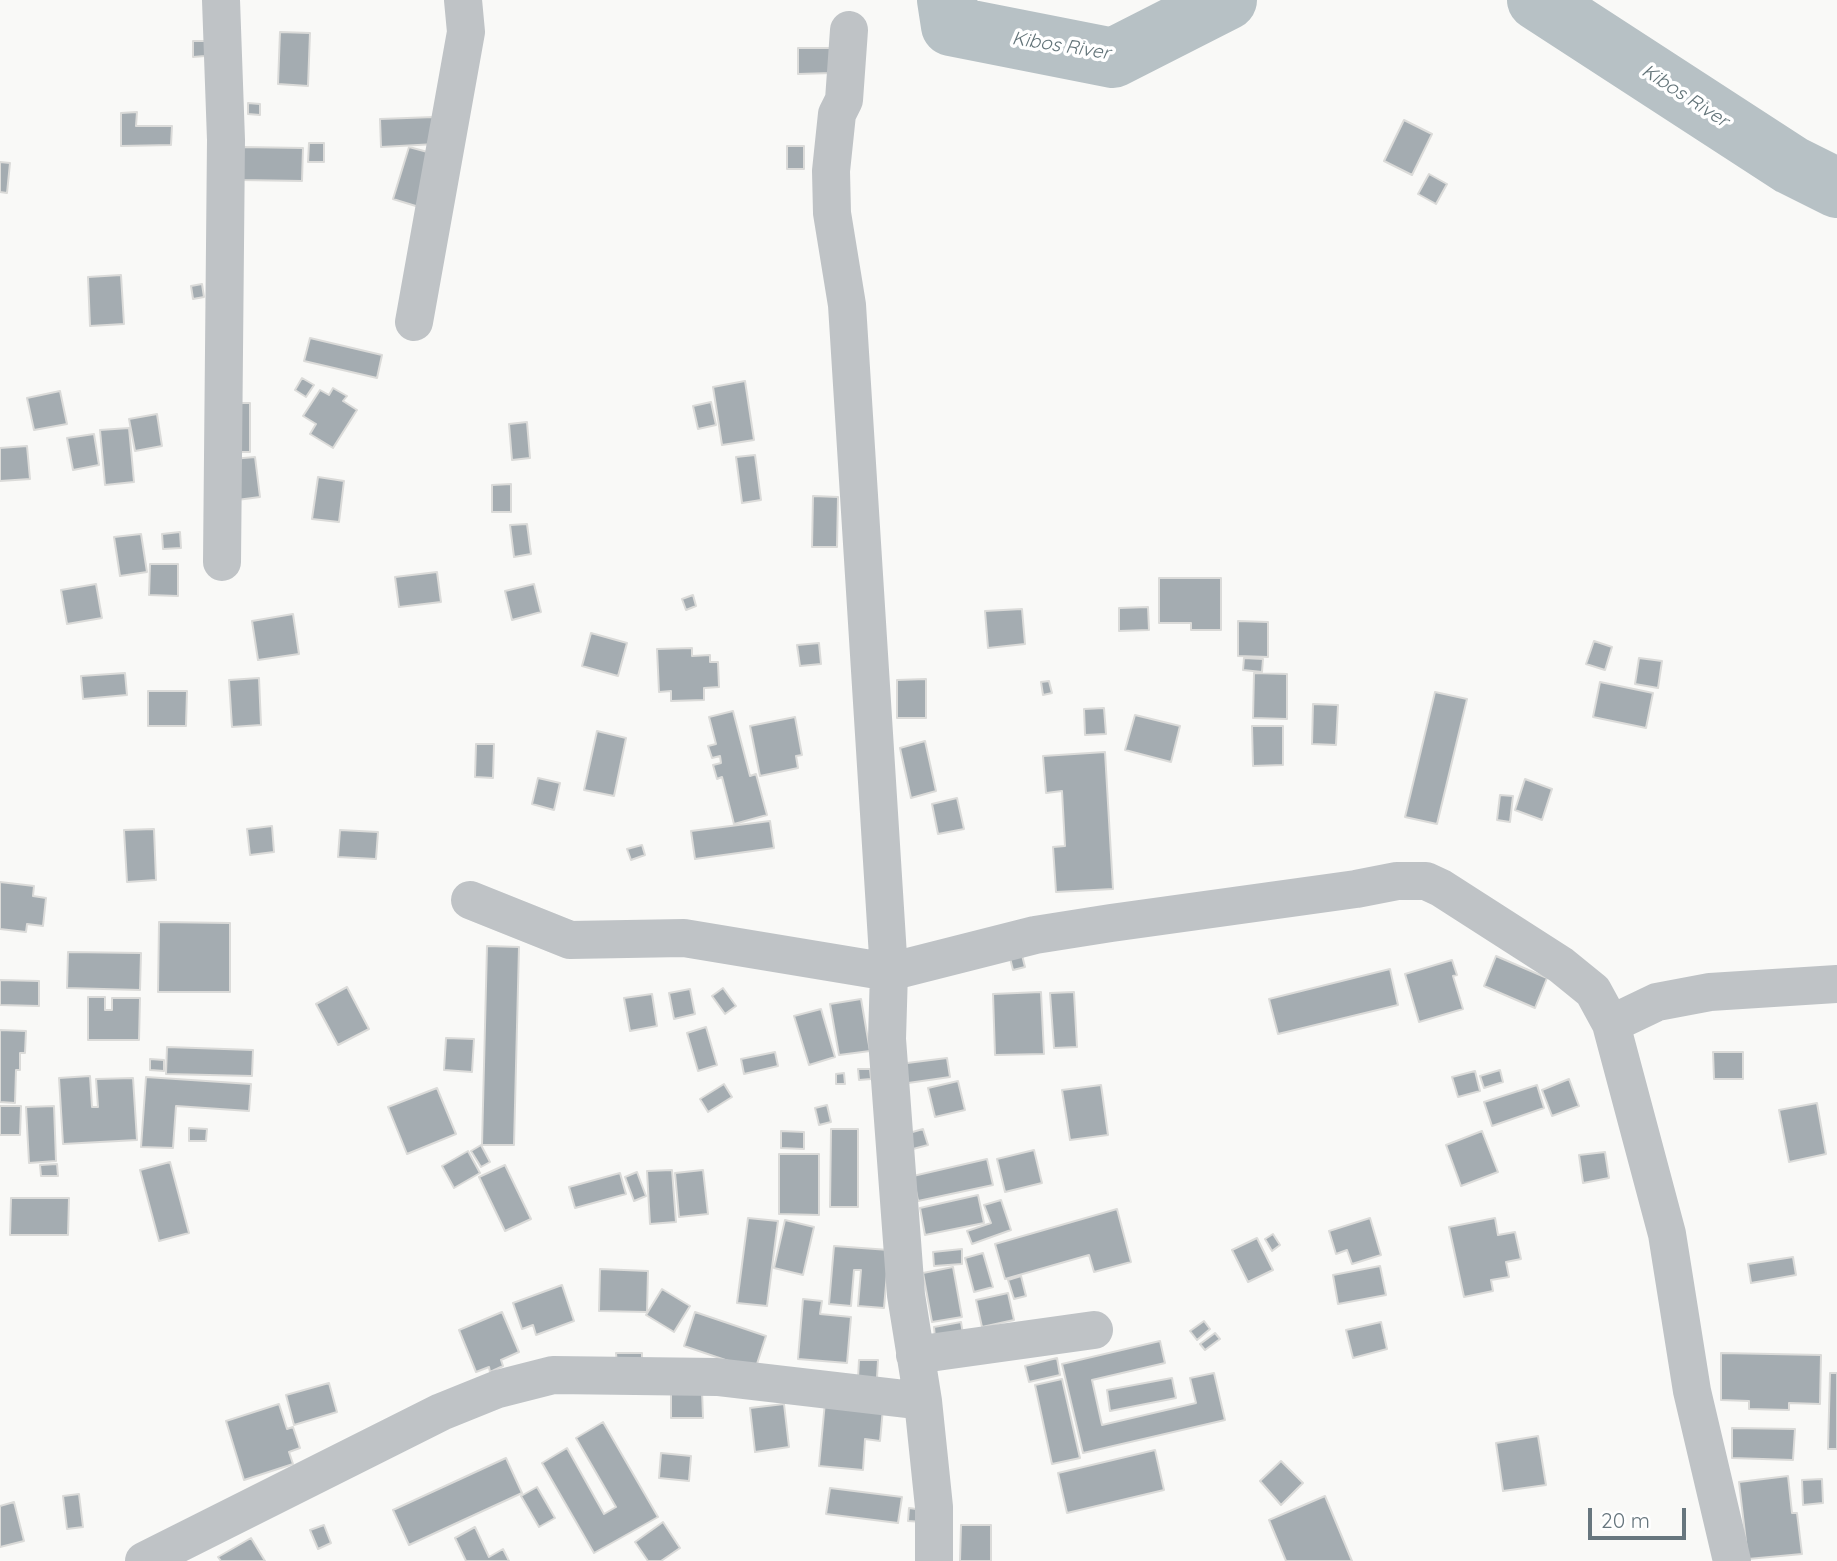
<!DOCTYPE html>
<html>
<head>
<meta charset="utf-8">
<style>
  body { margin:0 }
  #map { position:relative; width:1837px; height:1561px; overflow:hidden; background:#f9f9f7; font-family:Quicksand,sans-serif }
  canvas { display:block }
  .scale { position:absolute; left:1588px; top:1508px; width:98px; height:32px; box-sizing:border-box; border:4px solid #67767e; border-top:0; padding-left:9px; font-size:21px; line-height:24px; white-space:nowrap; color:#67767e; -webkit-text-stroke:5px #fff; paint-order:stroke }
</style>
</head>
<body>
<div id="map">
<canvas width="1837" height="1561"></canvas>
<div class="scale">20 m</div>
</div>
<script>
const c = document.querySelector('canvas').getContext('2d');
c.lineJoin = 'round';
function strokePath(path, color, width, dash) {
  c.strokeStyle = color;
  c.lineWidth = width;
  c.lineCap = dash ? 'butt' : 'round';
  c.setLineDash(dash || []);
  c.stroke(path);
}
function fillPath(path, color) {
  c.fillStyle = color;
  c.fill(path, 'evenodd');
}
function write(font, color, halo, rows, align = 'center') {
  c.font = font + ' Quicksand,sans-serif';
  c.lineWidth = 7;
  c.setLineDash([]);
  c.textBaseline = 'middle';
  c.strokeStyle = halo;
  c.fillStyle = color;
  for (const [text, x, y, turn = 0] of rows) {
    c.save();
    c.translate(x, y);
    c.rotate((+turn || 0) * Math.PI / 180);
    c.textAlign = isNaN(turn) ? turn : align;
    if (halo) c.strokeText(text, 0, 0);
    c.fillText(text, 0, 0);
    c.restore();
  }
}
strokePath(new Path2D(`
  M 947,0 L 951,26 L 1113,58 L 1227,0
  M 1537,0 L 1791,165 L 1837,188`), '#b7c1c5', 60);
const building = new Path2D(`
  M 280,32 L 310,33 L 308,86 L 278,84 Z
  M 193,41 L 205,41 L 205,56 L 193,57 Z
  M 798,48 L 831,48 L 832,73 L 798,74 Z
  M 248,103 L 260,104 L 260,115 L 248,114 Z
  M 137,112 L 136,126 L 172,126 L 171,145 L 121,146 L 121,113 Z
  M 434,117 L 436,144 L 381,147 L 380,119 Z
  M 1404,120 L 1432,134 L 1412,175 L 1384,161 Z
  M 309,143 L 324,143 L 324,162 L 308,162 Z
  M 787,146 L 804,146 L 804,169 L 787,169 Z
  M 242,147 L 303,148 L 302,181 L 241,180 Z
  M 409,147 L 435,154 L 419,207 L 393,199 Z
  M 0,162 L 10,163 L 7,193 L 0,192 Z
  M 1429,174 L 1447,184 L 1436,204 L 1418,194 Z
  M 121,275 L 124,324 L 90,326 L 88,277 Z
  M 202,284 L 204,297 L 193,299 L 191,286 Z
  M 310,338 L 382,355 L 377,378 L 304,361 Z
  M 302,378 L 314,385 L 306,397 L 295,390 Z
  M 745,381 L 754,440 L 722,445 L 713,387 Z
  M 333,388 L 347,396 L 343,401 L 357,410 L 333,448 L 310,434 L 316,424 L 303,416 L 320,390 L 329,395 Z
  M 60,391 L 67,424 L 34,430 L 27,398 Z
  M 711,402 L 716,425 L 698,429 L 693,406 Z
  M 230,403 L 250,403 L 250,452 L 230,452 Z
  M 157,414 L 162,446 L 135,451 L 129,419 Z
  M 527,422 L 530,458 L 512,460 L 509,424 Z
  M 129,428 L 134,482 L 105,485 L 100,430 Z
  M 94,434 L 99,465 L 73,470 L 67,438 Z
  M 27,446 L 30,479 L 0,481 L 0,448 Z
  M 755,455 L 761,500 L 742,503 L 736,457 Z
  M 255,457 L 260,497 L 237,500 L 232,459 Z
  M 318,477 L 344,481 L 339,522 L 312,519 Z
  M 511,484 L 511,512 L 492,512 L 492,485 Z
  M 813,496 L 838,497 L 837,547 L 812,547 Z
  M 527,524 L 531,554 L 514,557 L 510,525 Z
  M 180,532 L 181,548 L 163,549 L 162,534 Z
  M 141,534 L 147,572 L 120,576 L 114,537 Z
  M 150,564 L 178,564 L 178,596 L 149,595 Z
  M 437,572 L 441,602 L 399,607 L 395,577 Z
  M 1159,578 L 1221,578 L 1221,630 L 1191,630 L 1191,623 L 1159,623 Z
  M 96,584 L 102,618 L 67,624 L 61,590 Z
  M 534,584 L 541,612 L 512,620 L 505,591 Z
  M 693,595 L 696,606 L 686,610 L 682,599 Z
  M 1148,607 L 1149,630 L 1119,631 L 1119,608 Z
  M 1022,609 L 1025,644 L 988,648 L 985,611 Z
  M 293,614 L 299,654 L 258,660 L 252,621 Z
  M 1238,621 L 1268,622 L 1268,657 L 1238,656 Z
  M 591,633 L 627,643 L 618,676 L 582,666 Z
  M 1594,641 L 1612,647 L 1605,670 L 1586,664 Z
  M 819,643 L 821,664 L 800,666 L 797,645 Z
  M 692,648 L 692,656 L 710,655 L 710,662 L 718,662 L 719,687 L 704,688 L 704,700 L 671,701 L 671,691 L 659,692 L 657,649 Z
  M 1244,658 L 1263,659 L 1262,672 L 1243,670 Z
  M 1639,658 L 1662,661 L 1658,688 L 1635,684 Z
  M 125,673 L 127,695 L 83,699 L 81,676 Z
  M 1254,673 L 1287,674 L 1287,719 L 1253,718 Z
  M 259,678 L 261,725 L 232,727 L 229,680 Z
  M 926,679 L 926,718 L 897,718 L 897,680 Z
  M 1049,681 L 1052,693 L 1043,695 L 1041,682 Z
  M 1600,682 L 1653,693 L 1646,728 L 1593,717 Z
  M 148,691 L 187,691 L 186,726 L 148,726 Z
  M 1435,692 L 1467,699 L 1437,824 L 1405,817 Z
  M 1313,704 L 1338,705 L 1336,745 L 1312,744 Z
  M 1104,708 L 1106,734 L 1085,735 L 1084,709 Z
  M 733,711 L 750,776 L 756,774 L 767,815 L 734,824 L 722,777 L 717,779 L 713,765 L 721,763 L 720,756 L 712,758 L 708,746 L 716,744 L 709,717 Z
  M 1135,715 L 1180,726 L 1171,762 L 1125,750 Z
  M 795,717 L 802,755 L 796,756 L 798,768 L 760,776 L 750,726 Z
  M 1252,726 L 1283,726 L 1283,765 L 1253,766 Z
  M 597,731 L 626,738 L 614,796 L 584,790 Z
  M 925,741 L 936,791 L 911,798 L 900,748 Z
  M 476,744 L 494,744 L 493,778 L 475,777 Z
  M 1105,752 L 1113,889 L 1056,892 L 1053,847 L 1065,846 L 1062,791 L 1046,793 L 1043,756 Z
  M 538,778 L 560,783 L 554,810 L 532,804 Z
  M 1525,779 L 1552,789 L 1542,820 L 1515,810 Z
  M 1500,795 L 1513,796 L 1510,822 L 1497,820 Z
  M 957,798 L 964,829 L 938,834 L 932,804 Z
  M 770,821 L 774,848 L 695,859 L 691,831 Z
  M 272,826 L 274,852 L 250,855 L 247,829 Z
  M 154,829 L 156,880 L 127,882 L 124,830 Z
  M 340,830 L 378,832 L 376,859 L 338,857 Z
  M 642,845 L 645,855 L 631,860 L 627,849 Z
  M 0,882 L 34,886 L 33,896 L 46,898 L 43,926 L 27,924 L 26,932 L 0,929 Z
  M 159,922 L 230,923 L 230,992 L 158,992 Z
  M 487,946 L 519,947 L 514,1145 L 482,1145 Z
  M 1020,947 L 1025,967 L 1013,970 L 1008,950 Z
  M 68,952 L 141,953 L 140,990 L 67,988 Z
  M 1496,956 L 1547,978 L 1535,1008 L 1484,986 Z
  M 1452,960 L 1457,975 L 1453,976 L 1463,1009 L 1419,1022 L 1405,974 Z
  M 1390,969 L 1398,1005 L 1278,1034 L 1269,999 Z
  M 0,980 L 39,981 L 39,1006 L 0,1005 Z
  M 347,987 L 369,1029 L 338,1045 L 316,1004 Z
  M 723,988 L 736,1006 L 725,1014 L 712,996 Z
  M 690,989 L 695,1014 L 674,1019 L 669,993 Z
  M 1041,992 L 1044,1054 L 995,1055 L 993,994 Z
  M 1074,992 L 1077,1047 L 1054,1048 L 1050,993 Z
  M 652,994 L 657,1026 L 630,1031 L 624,998 Z
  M 88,997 L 105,997 L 105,1010 L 112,1010 L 112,998 L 140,998 L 139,1040 L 88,1040 Z
  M 861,999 L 870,1051 L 839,1055 L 830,1004 Z
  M 821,1009 L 835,1057 L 809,1065 L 794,1016 Z
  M 706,1027 L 717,1065 L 698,1071 L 687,1033 Z
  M 0,1030 L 26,1031 L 25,1053 L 20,1053 L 20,1070 L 16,1070 L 15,1103 L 0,1102 Z
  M 446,1038 L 474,1039 L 472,1072 L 444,1070 Z
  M 167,1047 L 253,1050 L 252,1076 L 166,1074 Z
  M 775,1052 L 778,1066 L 744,1074 L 741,1059 Z
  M 1713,1052 L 1743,1052 L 1743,1079 L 1714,1079 Z
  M 947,1058 L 950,1077 L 901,1084 L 899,1064 Z
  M 150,1059 L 164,1060 L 164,1071 L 150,1070 Z
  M 858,1069 L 870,1069 L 871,1079 L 859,1080 Z
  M 1500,1070 L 1503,1082 L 1484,1088 L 1480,1076 Z
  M 1475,1071 L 1480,1091 L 1458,1097 L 1452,1077 Z
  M 844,1073 L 845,1084 L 836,1084 L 836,1074 Z
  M 90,1076 L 92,1107 L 98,1107 L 96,1079 L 133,1078 L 137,1140 L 63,1144 L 59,1078 Z
  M 146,1077 L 251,1084 L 249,1111 L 176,1106 L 173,1148 L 141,1147 Z
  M 1569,1079 L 1579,1106 L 1552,1116 L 1542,1090 Z
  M 958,1081 L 965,1110 L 935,1117 L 928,1088 Z
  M 724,1084 L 732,1097 L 708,1112 L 700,1099 Z
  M 1101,1085 L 1108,1135 L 1070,1140 L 1062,1090 Z
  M 1537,1085 L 1544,1108 L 1492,1126 L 1484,1102 Z
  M 437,1088 L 456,1134 L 407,1154 L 388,1107 Z
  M 1817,1103 L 1826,1154 L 1789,1162 L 1779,1110 Z
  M 827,1105 L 831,1122 L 819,1125 L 815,1108 Z
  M 0,1106 L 21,1106 L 20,1135 L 0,1135 Z
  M 54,1106 L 56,1161 L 29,1163 L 26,1107 Z
  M 189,1128 L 207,1129 L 206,1141 L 189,1141 Z
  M 831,1129 L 858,1129 L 858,1207 L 830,1207 Z
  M 923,1129 L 928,1145 L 913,1149 L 909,1133 Z
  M 781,1131 L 804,1132 L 804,1149 L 781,1148 Z
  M 1482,1131 L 1498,1172 L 1461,1186 L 1446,1145 Z
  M 481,1145 L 490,1162 L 481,1167 L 471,1151 Z
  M 1034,1150 L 1042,1183 L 1005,1192 L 997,1159 Z
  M 468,1151 L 480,1173 L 454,1188 L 442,1166 Z
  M 1605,1152 L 1609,1178 L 1583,1183 L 1579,1155 Z
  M 779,1154 L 819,1154 L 819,1215 L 779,1214 Z
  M 987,1159 L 993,1185 L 918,1201 L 913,1176 Z
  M 170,1162 L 189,1233 L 159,1241 L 140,1170 Z
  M 57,1164 L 58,1176 L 41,1176 L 40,1165 Z
  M 505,1165 L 531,1219 L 505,1231 L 479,1177 Z
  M 672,1170 L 676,1222 L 650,1224 L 647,1171 Z
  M 703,1170 L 708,1214 L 679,1217 L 675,1173 Z
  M 637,1172 L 646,1196 L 634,1201 L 625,1177 Z
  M 620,1173 L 626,1194 L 575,1208 L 569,1187 Z
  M 978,1195 L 984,1223 L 925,1235 L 920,1208 Z
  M 11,1198 L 69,1198 L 68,1235 L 10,1235 Z
  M 1001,1200 L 1011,1230 L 972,1244 L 967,1231 L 991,1223 L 984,1205 Z
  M 1117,1209 L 1131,1262 L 1094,1272 L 1089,1255 L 1005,1279 L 995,1244 Z
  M 748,1218 L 778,1221 L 767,1306 L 737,1303 Z
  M 1370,1218 L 1381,1255 L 1352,1264 L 1347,1250 L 1336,1254 L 1329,1231 Z
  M 1495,1218 L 1498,1235 L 1515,1232 L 1521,1259 L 1506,1262 L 1509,1277 L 1491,1280 L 1493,1291 L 1464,1297 L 1449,1227 Z
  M 785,1220 L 814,1227 L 803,1275 L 774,1268 Z
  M 1273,1234 L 1280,1245 L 1272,1251 L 1265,1239 Z
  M 1257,1238 L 1273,1270 L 1248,1282 L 1232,1250 Z
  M 834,1246 L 889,1250 L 884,1308 L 858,1306 L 861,1270 L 854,1270 L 851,1306 L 829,1304 Z
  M 962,1249 L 962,1264 L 934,1266 L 933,1252 Z
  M 983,1253 L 993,1287 L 974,1292 L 965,1258 Z
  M 1793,1257 L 1796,1275 L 1751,1283 L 1748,1264 Z
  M 1380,1266 L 1386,1295 L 1338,1304 L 1333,1275 Z
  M 953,1267 L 962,1317 L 932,1322 L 923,1273 Z
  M 600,1269 L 648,1271 L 647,1312 L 599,1311 Z
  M 1021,1276 L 1026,1296 L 1014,1299 L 1008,1280 Z
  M 562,1285 L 574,1321 L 536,1335 L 533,1325 L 522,1329 L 513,1303 Z
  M 662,1289 L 690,1306 L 674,1332 L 646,1315 Z
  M 1008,1293 L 1014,1320 L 982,1327 L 976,1300 Z
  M 803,1299 L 822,1301 L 820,1314 L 851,1317 L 847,1363 L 798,1359 Z
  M 502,1312 L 519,1352 L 501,1360 L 503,1366 L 490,1372 L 489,1367 L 476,1372 L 459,1330 Z
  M 695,1312 L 766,1336 L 755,1370 L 684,1346 Z
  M 1204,1321 L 1210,1329 L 1197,1340 L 1190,1331 Z
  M 961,1322 L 963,1334 L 935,1338 L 934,1327 Z
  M 1381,1322 L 1387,1349 L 1353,1358 L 1346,1330 Z
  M 1215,1333 L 1220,1339 L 1205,1350 L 1200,1344 Z
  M 1160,1341 L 1165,1363 L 1092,1380 L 1102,1425 L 1196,1403 L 1190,1378 L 1214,1373 L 1225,1420 L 1083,1453 L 1062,1364 Z
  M 616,1353 L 642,1353 L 642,1364 L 617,1364 Z
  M 1721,1353 L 1821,1355 L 1820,1404 L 1789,1403 L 1789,1410 L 1749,1409 L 1749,1401 L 1721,1400 Z
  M 1057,1358 L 1060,1375 L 1029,1382 L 1025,1366 Z
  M 859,1360 L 878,1360 L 877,1378 L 858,1378 Z
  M 1830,1373 L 1837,1373 L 1837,1449 L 1828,1449 Z
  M 1172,1378 L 1176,1398 L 1110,1411 L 1107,1390 Z
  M 1062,1379 L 1080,1458 L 1052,1464 L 1035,1385 Z
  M 329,1383 L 337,1412 L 294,1425 L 286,1395 Z
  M 702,1390 L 703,1418 L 671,1418 L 671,1391 Z
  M 825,1402 L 883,1408 L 880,1441 L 865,1439 L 863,1470 L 819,1466 Z
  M 279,1404 L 287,1429 L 293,1427 L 300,1448 L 289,1452 L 293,1464 L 244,1480 L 226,1421 Z
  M 784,1404 L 789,1447 L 755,1452 L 750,1408 Z
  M 603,1422 L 658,1517 L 594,1553 L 542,1463 L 567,1448 L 604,1514 L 616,1507 L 576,1438 Z
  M 1732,1428 L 1795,1429 L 1793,1460 L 1732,1458 Z
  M 1538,1436 L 1546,1485 L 1503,1491 L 1496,1443 Z
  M 1155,1450 L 1164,1490 L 1067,1513 L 1058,1473 Z
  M 661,1453 L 691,1456 L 689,1481 L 659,1478 Z
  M 506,1458 L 522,1493 L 409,1545 L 393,1510 Z
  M 1281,1461 L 1303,1483 L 1281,1505 L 1260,1481 Z
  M 1788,1476 L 1792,1513 L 1797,1513 L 1802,1554 L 1748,1559 L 1739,1482 Z
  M 1822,1479 L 1823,1503 L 1803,1505 L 1802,1480 Z
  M 537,1487 L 555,1518 L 539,1527 L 521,1496 Z
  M 830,1488 L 902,1497 L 898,1523 L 826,1514 Z
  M 79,1494 L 83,1527 L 67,1529 L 63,1496 Z
  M 1325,1496 L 1352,1561 L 1286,1561 L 1269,1520 Z
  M 14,1502 L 24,1541 L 0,1547 L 0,1506 Z
  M 909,1508 L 924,1510 L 923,1522 L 908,1521 Z
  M 663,1522 L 680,1548 L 661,1561 L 648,1561 L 635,1542 Z
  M 324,1525 L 331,1543 L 318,1549 L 310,1530 Z
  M 961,1525 L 991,1525 L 991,1561 L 960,1561 Z
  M 475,1527 L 489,1557 L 503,1549 L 509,1561 L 466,1561 L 455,1538 Z
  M 251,1538 L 265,1561 L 221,1561 L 218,1557 Z`);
fillPath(building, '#a4acb1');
strokePath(building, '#dbdbd9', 2);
strokePath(new Path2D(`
  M 221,0 L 226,140 L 222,562
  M 849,30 L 844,100 L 837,114 L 831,171 L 832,213 L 847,305 L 889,972 L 887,1039 L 906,1295 L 923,1401 L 934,1507 L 934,1561
  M 414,322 L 466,32 L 463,0
  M 470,900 L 570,940 L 684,938 L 889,972 L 1035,935 L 1111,923 L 1356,889 L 1397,881 L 1426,881 L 1441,888 L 1561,965 L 1593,991 L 1611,1024 L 1667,1234 L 1692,1391 L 1732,1561
  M 1611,1024 L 1657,1002 L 1710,992 L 1837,984
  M 915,1355 L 1094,1330
  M 144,1561 L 441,1412 L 498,1389 L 553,1375 L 717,1377 L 923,1401`), '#bfc3c6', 38);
write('italic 19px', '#627378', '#fff', [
  ["Kibos River",1061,46,9],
  ["Kibos River",1685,96,33]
]);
</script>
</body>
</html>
